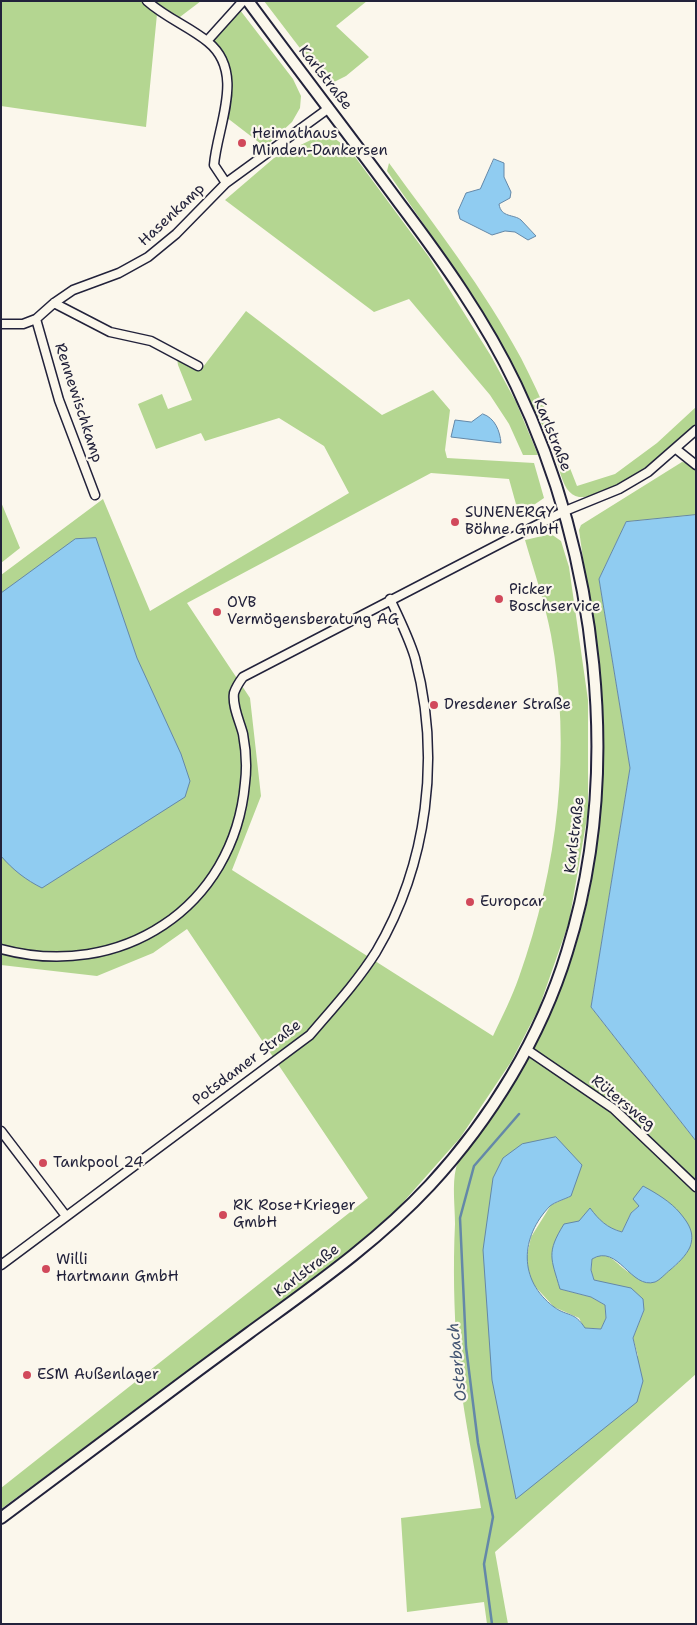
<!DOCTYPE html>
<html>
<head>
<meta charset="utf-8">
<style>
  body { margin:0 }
  #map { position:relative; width:697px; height:1625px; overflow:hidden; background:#fbf7ec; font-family:"Shantell Sans",sans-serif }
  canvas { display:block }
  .frame { position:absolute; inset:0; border:2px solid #22223b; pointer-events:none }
</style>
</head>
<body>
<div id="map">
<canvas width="697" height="1625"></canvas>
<div class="frame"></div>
</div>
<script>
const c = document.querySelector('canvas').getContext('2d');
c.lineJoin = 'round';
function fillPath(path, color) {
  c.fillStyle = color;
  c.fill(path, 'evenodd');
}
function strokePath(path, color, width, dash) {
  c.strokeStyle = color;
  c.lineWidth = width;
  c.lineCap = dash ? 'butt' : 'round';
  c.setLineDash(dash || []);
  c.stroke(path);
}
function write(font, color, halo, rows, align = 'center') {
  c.font = font + ' "Shantell Sans",sans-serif';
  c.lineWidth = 4.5;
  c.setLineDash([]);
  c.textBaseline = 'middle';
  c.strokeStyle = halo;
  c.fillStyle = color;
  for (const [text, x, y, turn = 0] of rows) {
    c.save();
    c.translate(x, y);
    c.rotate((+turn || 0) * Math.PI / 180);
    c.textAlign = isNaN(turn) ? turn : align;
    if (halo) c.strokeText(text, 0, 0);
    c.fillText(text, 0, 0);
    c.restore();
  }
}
fillPath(new Path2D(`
  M 1,1 L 201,1 L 172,23 L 157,14 L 146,127 L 1,106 Z
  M 264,1 L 367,1 L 336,26 L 369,57 L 346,76 L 334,82 L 322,77 Z
  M 240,10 L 293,79 L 301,96 L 300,108 L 292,122 L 265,147 L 226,117 L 230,91 L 212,42 Z
  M 319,136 L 334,138 L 350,150 L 429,257 L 491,356 L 516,402 L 538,455 L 523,455 L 509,424 L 490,395 L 409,299 L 374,312 L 225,200 L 274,158 Z
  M 389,163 C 435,226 484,289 521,358 C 542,399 560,442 577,486 L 615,474 L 657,443 L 696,407 L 696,424 C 671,447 616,499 579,497 C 574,496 570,493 567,489 C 560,478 558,462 553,450 C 546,431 536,413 527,395 C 490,315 437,244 387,171 Z
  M 246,311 L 382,415 L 433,390 L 450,410 L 445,450 L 447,458 L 534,463 L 544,498 L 519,515 L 509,479 L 431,473 L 187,603 L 250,698 L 261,796 L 232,870 L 493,1036 C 502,1017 512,997 519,977 C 558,868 572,749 551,635 C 545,603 534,571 525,540 L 551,534 L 561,541 L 569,567 L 588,700 L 588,812 L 569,922 L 539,1008 L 511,1062 L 460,1138 L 398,1208 L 341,1258 L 1,1509 L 1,1488 L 368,1198 L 187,929 L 153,953 L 97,976 L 1,965 L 1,575 L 103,499 L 150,611 L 349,493 L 324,446 L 279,418 L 205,441 L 201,433 L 156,449 L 138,404 L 162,394 L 168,409 L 192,400 L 178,365 L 176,353 L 203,367 Z
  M 682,462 L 687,463 L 696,469 L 696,515 L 626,522 L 599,579 L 630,768 L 591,1007 L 696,1141 L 696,1374 L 495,1552 L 508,1624 L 487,1624 L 484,1602 L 407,1612 L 401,1518 L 481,1508 C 473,1456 461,1404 457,1351 C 454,1310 453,1266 455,1224 C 455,1206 452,1185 456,1168 C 459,1157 484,1130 492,1118 C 517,1083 535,1045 553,1006 C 624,850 602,693 579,530 L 581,525 ZM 556,1137 L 571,1196 L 551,1205 L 531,1237 L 526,1260 L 531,1282 L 554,1307 L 579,1318 L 584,1328 L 601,1329 L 606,1318 L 605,1305 L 591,1297 L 560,1289 L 597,1218 L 610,1228 L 622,1232 L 631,1213 L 639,1206 L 688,1251 L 676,1265 L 655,1282 C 647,1279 639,1277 632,1274 C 616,1266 610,1248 592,1259 L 591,1270 L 594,1280 L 644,1310 L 633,1338 L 638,1356 L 492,1380 Z
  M 1,502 L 20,548 L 1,563 Z`), '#b4d691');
const water = new Path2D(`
  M 494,159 L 504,163 L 504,177 L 511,192 L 510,198 L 499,204 C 501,218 514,214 521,220 C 526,225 531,231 536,236 L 528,240 L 515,232 L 505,231 L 492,235 L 460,219 L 458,211 L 466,193 L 480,189 Z
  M 483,414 C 495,418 500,431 501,443 L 451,437 L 455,420 L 471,422 Z
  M 696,515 L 696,1141 L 591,1007 L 630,768 L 599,579 L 626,522 Z
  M 96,538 L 137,658 L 181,754 L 190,781 L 185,797 L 42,888 C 26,880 13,870 1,856 L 1,593 L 75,539 Z
  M 556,1137 L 582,1165 L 571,1196 C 565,1199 555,1202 550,1206 C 520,1237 518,1280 554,1307 C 568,1317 574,1311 585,1328 L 601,1329 L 606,1318 L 605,1305 L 591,1297 L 560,1289 C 551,1258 546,1253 564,1224 L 579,1221 L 590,1208 C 599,1220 607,1228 622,1232 L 631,1213 L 639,1206 L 633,1199 L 643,1186 C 656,1193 671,1202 680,1213 C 689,1224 695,1233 690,1247 C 686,1256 677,1264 670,1270 C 666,1273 660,1280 655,1282 C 631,1290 618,1243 592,1259 L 591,1270 L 594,1280 L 631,1288 L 643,1299 L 644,1310 L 633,1338 L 643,1381 L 637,1402 L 516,1499 L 492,1380 L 483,1250 L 493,1178 L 503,1158 L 522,1144 Z`);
fillPath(water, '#90ccf1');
strokePath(water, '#6488a8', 1);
strokePath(new Path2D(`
  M 492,1624 L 484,1564 L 493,1517 L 478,1443 L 466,1347 L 460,1218 L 474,1166 L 519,1114`), '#6488a8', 2.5);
const minor = new Path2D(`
  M 147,1 C 166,18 190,27 208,42 C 246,73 217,126 214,165 L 226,183
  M 207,41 L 243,1
  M 54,303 L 110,332 L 151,341 L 198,366
  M 36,319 L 59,400 L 95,495
  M 1,324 L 23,324 L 36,319 L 54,303 L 73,290 L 119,273 L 148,257 L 176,234 L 226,183 L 329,108
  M 676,449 L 696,465
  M 1,949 C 120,981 234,908 245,783 C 247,767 246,750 243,734 C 240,722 232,706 234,693 C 236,687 240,681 243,677 L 509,539 L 565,511 L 619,489 L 648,472 L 696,430
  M 526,1049 L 614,1109 L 696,1187
  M 1,1131 L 66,1216
  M 1,1265 L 310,1035 C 333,1008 357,982 376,952 C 428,864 441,756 415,658 C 409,638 399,618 390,599`);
const tertiary = new Path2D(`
  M 1,1518 C 84,1456 166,1394 249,1333 C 312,1287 377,1242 430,1185 C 491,1119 541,1037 567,952 C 624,771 597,555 516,385 C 485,320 443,261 400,204 C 350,136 298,69 248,1`);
strokePath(minor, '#22223b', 11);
strokePath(tertiary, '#22223b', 14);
strokePath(minor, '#fbf7ec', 8);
strokePath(tertiary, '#fbf7ec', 10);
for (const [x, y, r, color] of [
  [242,143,5,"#d1495b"],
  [455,522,5,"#d1495b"],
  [499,599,5,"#d1495b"],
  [217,612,5,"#d1495b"],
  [434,705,5,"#d1495b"],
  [470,902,5,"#d1495b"],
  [43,1163,5,"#d1495b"],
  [223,1215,5,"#d1495b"],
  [46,1269,5,"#d1495b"],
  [27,1375,5,"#d1495b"]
]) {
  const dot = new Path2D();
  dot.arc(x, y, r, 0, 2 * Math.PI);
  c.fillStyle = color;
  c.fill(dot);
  strokePath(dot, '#fbf7ec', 2);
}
write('15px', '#22223b', '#fbf7ec', [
  ["Karlstraße",325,78,52],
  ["Hasenkamp",172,215,-43],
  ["Rennewischkamp",78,403,72],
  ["Karlstraße",552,435,68],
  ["Karlstraße",575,835,-83],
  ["Potsdamer Straße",247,1063,-37],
  ["Rütersweg",623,1103,39],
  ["Karlstraße",307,1271,-37]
]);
write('15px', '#22223b', '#fbf7ec', [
  ["Heimathaus",252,134],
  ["Minden-Dankersen",252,151],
  ["SUNENERGY",465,513],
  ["Böhne GmbH",465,530],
  ["Picker",509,590],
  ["Boschservice",509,607],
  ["OVB",227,603],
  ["Vermögensberatung AG",227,620],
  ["Dresdener Straße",444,705],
  ["Europcar",480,902],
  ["Tankpool 24",53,1163],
  ["RK Rose+Krieger",233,1206],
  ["GmbH",233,1223],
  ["Willi",56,1260],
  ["Hartmann GmbH",56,1277],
  ["ESM Außenlager",37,1375]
], 'left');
write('italic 16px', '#435572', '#fbf7ec', [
  ["Osterbach",458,1362,-96]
]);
</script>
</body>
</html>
